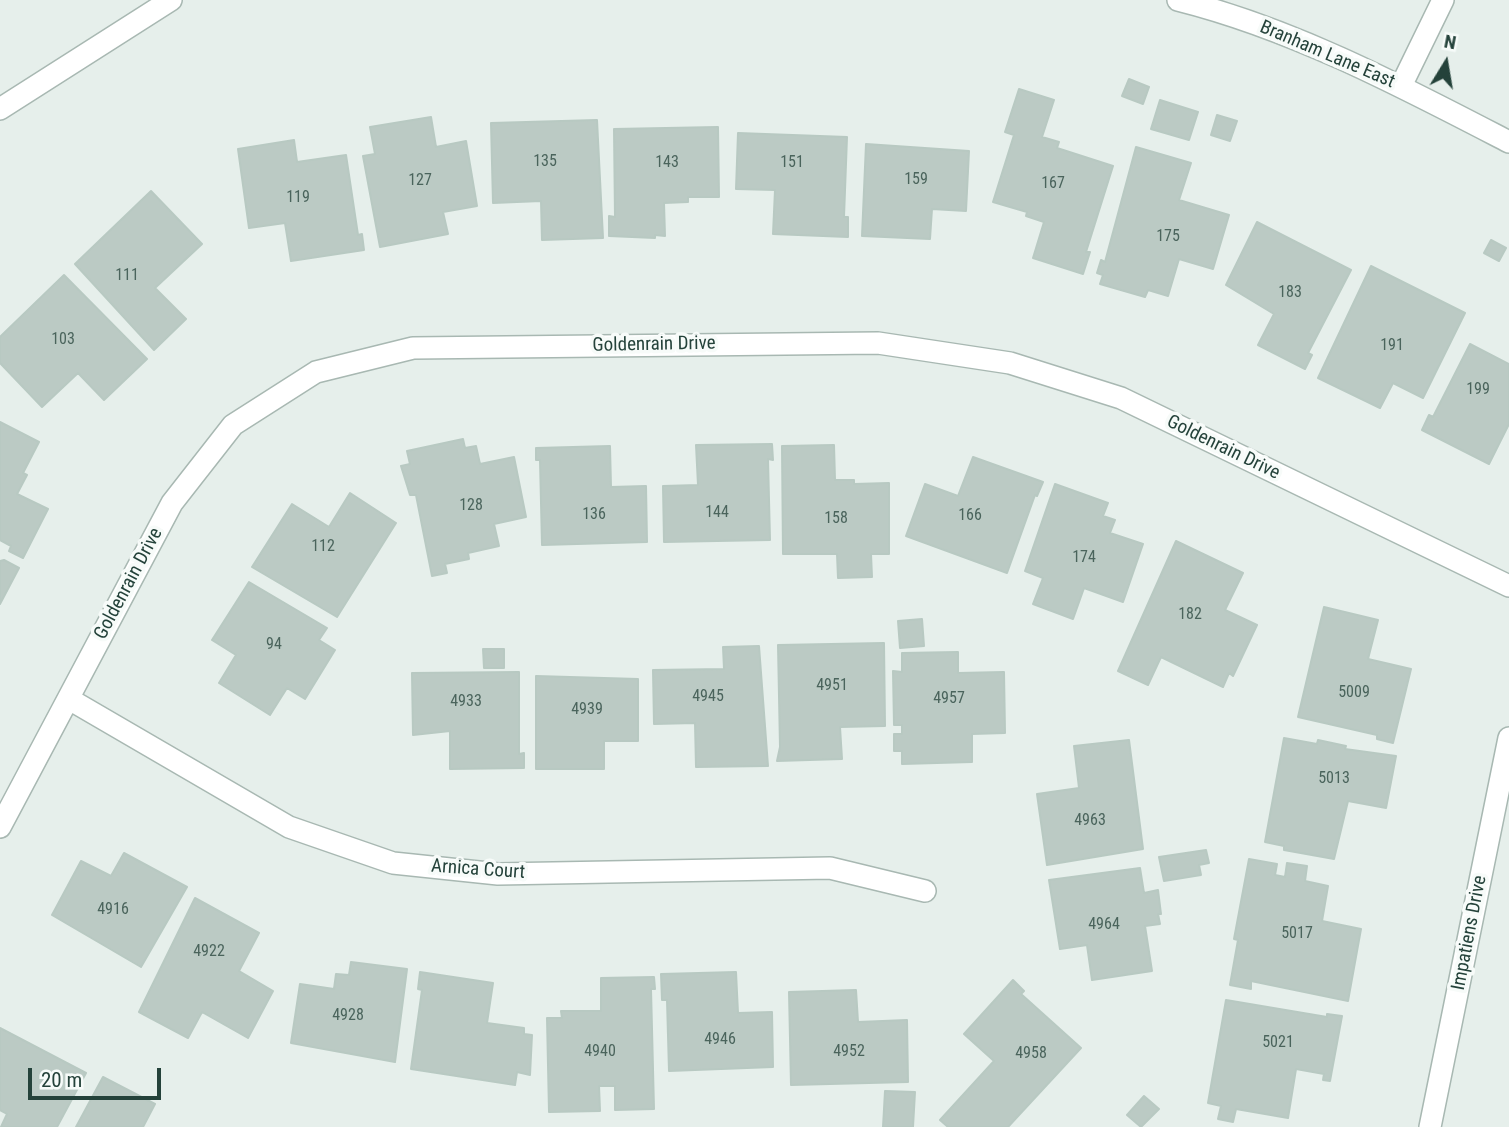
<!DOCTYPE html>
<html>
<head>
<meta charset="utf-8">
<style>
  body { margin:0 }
  #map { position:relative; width:1509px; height:1127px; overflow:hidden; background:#e6efeb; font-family:"Roboto Condensed",sans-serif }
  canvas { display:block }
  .north { position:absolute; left:1411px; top:28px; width:70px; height:70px; -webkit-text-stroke:5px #f7fbf9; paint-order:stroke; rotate:11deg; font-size:19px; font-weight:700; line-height:28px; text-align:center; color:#24423a }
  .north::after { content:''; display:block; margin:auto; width:24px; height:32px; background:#24423a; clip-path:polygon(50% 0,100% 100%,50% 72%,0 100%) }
  .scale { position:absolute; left:28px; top:1068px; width:133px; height:32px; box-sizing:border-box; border:4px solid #24423a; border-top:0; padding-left:9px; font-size:21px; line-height:24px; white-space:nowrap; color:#24423a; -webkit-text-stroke:5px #f7fbf9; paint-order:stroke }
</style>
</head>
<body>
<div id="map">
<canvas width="1509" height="1127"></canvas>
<div class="north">N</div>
<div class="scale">20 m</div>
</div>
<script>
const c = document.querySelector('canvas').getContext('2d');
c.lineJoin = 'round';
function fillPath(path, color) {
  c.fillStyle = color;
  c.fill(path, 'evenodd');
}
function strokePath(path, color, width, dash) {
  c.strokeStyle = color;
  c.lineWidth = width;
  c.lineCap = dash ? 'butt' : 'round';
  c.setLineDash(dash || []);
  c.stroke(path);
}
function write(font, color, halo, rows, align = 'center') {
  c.font = font + ' "Roboto Condensed",sans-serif';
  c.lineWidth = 7;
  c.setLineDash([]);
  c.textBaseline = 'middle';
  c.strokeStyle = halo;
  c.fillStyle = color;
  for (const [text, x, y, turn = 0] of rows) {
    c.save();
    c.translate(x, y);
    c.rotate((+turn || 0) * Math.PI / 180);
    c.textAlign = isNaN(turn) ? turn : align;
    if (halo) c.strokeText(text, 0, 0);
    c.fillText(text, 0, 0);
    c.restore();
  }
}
const building = new Path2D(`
  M 1129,79 L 1149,87 L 1143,104 L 1122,96 Z
  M 1019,89 L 1054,100 L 1042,137 L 1059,142 L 1057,148 L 1113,166 L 1086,252 L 1090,252 L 1083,274 L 1033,258 L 1044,222 L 1026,216 L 1027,212 L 993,202 L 1014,135 L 1005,132 Z
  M 1160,100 L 1198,112 L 1189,140 L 1151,129 Z
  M 1217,115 L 1237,121 L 1230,141 L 1211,135 Z
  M 431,117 L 436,147 L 466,141 L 477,206 L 443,212 L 448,234 L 380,247 L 363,156 L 375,154 L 370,127 Z
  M 597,120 L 603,238 L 542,240 L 541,201 L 493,203 L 491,123 Z
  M 718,127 L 719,197 L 688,197 L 688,202 L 664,203 L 665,236 L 655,235 L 655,238 L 609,236 L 609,216 L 615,217 L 614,129 Z
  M 738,133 L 847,137 L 844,217 L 848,217 L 848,237 L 773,234 L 775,190 L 736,189 Z
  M 294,140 L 297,162 L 346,155 L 358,235 L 362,234 L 364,250 L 291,261 L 285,223 L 249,228 L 238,149 Z
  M 866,144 L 969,151 L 966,211 L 932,209 L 930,239 L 862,236 Z
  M 1136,147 L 1191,163 L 1179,200 L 1229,215 L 1213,269 L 1179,259 L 1168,296 L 1148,290 L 1145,297 L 1100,284 L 1103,275 L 1097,273 L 1101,260 L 1105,262 Z
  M 151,191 L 202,244 L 155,288 L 186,319 L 154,350 L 75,264 Z
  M 1257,222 L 1351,270 L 1308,353 L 1312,355 L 1305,369 L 1258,345 L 1274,314 L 1226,285 Z
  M 1491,240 L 1506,248 L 1499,261 L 1484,253 Z
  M 1371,266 L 1465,313 L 1423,398 L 1393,383 L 1380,408 L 1318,378 Z
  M 64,275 L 147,359 L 104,400 L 78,373 L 42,407 L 0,363 L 0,337 Z
  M 1470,344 L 1509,364 L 1509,424 L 1489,464 L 1422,430 L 1429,415 L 1433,417 Z
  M 0,422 L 39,442 L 23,473 L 27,475 L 17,494 L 48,509 L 23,558 L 9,551 L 11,546 L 0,540 Z
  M 463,439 L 465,448 L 476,446 L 480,464 L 514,457 L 526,517 L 494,524 L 499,546 L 468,553 L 469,559 L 445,564 L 447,573 L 432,576 L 416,495 L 410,495 L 401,466 L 410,464 L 407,451 Z
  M 772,444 L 773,460 L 768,459 L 770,540 L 664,542 L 663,486 L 698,485 L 696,445 Z
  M 834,445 L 835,480 L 854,480 L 854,484 L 889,483 L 889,554 L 871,554 L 872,577 L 838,578 L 837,554 L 783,554 L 782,446 Z
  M 610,446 L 611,487 L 646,486 L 647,542 L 542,545 L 540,460 L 536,460 L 536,448 Z
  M 973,457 L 1043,482 L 1037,496 L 1035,495 L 1007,573 L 906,536 L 925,484 L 958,496 Z
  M 1055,484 L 1108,503 L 1103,516 L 1115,520 L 1110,533 L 1143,544 L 1123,602 L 1084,588 L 1073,619 L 1033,604 L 1043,578 L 1025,571 Z
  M 350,493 L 396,523 L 337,617 L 252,567 L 292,504 L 329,527 Z
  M 1176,541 L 1243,573 L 1225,610 L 1257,625 L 1233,676 L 1229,673 L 1223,687 L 1161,657 L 1148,685 L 1118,671 Z
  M 4,560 L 19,568 L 0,604 L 0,561 Z
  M 249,582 L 327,628 L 319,640 L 335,650 L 305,699 L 287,688 L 270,715 L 219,683 L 236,655 L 212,640 Z
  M 1324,607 L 1378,620 L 1368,659 L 1411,669 L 1393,743 L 1377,739 L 1377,735 L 1298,717 Z
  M 922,619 L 924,646 L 900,648 L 898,621 Z
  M 884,643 L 885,726 L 840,727 L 842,759 L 777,761 L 780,747 L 778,645 Z
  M 759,646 L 768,766 L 696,767 L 695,723 L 654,724 L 653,670 L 724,669 L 723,647 Z
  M 483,649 L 504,649 L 504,668 L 484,668 Z
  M 958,652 L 958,673 L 1004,672 L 1005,733 L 972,734 L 972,762 L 902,764 L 902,751 L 894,751 L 894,734 L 902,734 L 902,725 L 894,725 L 893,671 L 902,672 L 902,653 Z
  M 519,672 L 519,754 L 524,753 L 524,768 L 450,769 L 450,731 L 413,735 L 412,673 Z
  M 536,676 L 638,679 L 638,741 L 604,741 L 604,769 L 536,769 Z
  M 1284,738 L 1317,744 L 1318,740 L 1346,746 L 1345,749 L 1396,756 L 1386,808 L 1348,801 L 1334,859 L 1284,850 L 1284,846 L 1265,842 Z
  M 1129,740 L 1143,849 L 1047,865 L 1037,794 L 1079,788 L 1074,746 Z
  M 1206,850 L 1209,863 L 1199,865 L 1201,875 L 1164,881 L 1159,857 Z
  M 124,853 L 187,887 L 141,967 L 52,915 L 81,861 L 111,876 Z
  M 1249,859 L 1277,864 L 1275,875 L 1285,877 L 1287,863 L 1307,866 L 1305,881 L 1328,886 L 1322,921 L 1361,929 L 1348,1001 L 1251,981 L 1251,989 L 1230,985 L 1238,940 L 1234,939 Z
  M 1140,868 L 1144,893 L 1158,890 L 1161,914 L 1158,914 L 1160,924 L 1145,926 L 1152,971 L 1092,980 L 1087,945 L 1060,949 L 1049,880 Z
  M 195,898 L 259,933 L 239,971 L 273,991 L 248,1038 L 202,1012 L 188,1038 L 139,1012 Z
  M 351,962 L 407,969 L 395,1062 L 291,1043 L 300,984 L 334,989 L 336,974 L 349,975 Z
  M 420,972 L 493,983 L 487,1023 L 524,1028 L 524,1034 L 532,1035 L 530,1075 L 517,1072 L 515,1085 L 411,1069 L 422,990 L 418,989 Z
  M 736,972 L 738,1013 L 772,1012 L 773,1067 L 669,1071 L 667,1000 L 662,1000 L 661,974 Z
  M 654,977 L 655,989 L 651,989 L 654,1109 L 615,1110 L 615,1086 L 599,1086 L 600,1111 L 549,1112 L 547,1018 L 562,1018 L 561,1011 L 601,1011 L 601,978 Z
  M 1013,980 L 1024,991 L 1021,994 L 1081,1048 L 1008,1127 L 948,1127 L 940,1120 L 994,1061 L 964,1034 Z
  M 856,990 L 858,1022 L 907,1020 L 908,1082 L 791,1085 L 789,992 Z
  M 1226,1000 L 1327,1017 L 1327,1014 L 1342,1016 L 1330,1081 L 1323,1080 L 1324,1074 L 1296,1069 L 1288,1118 L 1236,1109 L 1233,1122 L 1218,1119 L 1221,1106 L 1208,1103 Z
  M 0,1028 L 86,1073 L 57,1127 L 1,1127 L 7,1114 L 0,1110 Z
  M 103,1077 L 155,1104 L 143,1127 L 76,1127 Z
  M 885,1091 L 915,1092 L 913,1127 L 883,1127 Z
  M 1144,1096 L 1159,1109 L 1141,1127 L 1127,1115 Z`);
fillPath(building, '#bbcac4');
strokePath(building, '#b8c9c2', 2);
const minor = new Path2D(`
  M 1401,86 L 1443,0
  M 69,699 L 289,827 L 393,863 L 498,874 L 830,868 L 925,891
  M 0,827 L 172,503 L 233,425 L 316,372 L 413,348 L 878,343 L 1010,363 L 1121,398 L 1509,586
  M 1430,1127 L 1509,738`);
const tertiary = new Path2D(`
  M 1178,0 C 1294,29 1403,87 1509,142
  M 0,109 L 171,0`);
strokePath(minor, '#a8b8b2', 24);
strokePath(tertiary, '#a8b8b2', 24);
strokePath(minor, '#fff', 21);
strokePath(tertiary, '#fff', 21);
write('16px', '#4a645c', null, [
  ["135",545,162],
  ["143",667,163],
  ["151",792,163],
  ["159",916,180],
  ["127",420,181],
  ["167",1053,184],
  ["119",298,198],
  ["175",1168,237],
  ["111",127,276],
  ["183",1290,293],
  ["103",63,340],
  ["191",1392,346],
  ["199",1478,390],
  ["128",471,506],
  ["144",717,513],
  ["136",594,515],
  ["166",970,516],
  ["158",836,519],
  ["112",323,547],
  ["174",1084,558],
  ["182",1190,615],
  ["94",274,645],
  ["4951",832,686],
  ["5009",1354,693],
  ["4945",708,697],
  ["4957",949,699],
  ["4933",466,702],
  ["4939",587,710],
  ["5013",1334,779],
  ["4963",1090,821],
  ["4916",113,910],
  ["4964",1104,925],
  ["5017",1297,934],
  ["4922",209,952],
  ["4928",348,1016],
  ["4946",720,1040],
  ["5021",1278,1043],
  ["4940",600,1052],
  ["4952",849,1052],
  ["4958",1031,1054]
]);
write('19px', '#24423a', '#f7fbf9', [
  ["Branham Lane East",1327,55,23],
  ["Goldenrain Drive",654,345,-1],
  ["Goldenrain Drive",1223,448,26],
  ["Goldenrain Drive",129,584,-62],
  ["Arnica Court",478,870,4],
  ["Impatiens Drive",1470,933,-79]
]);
</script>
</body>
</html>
